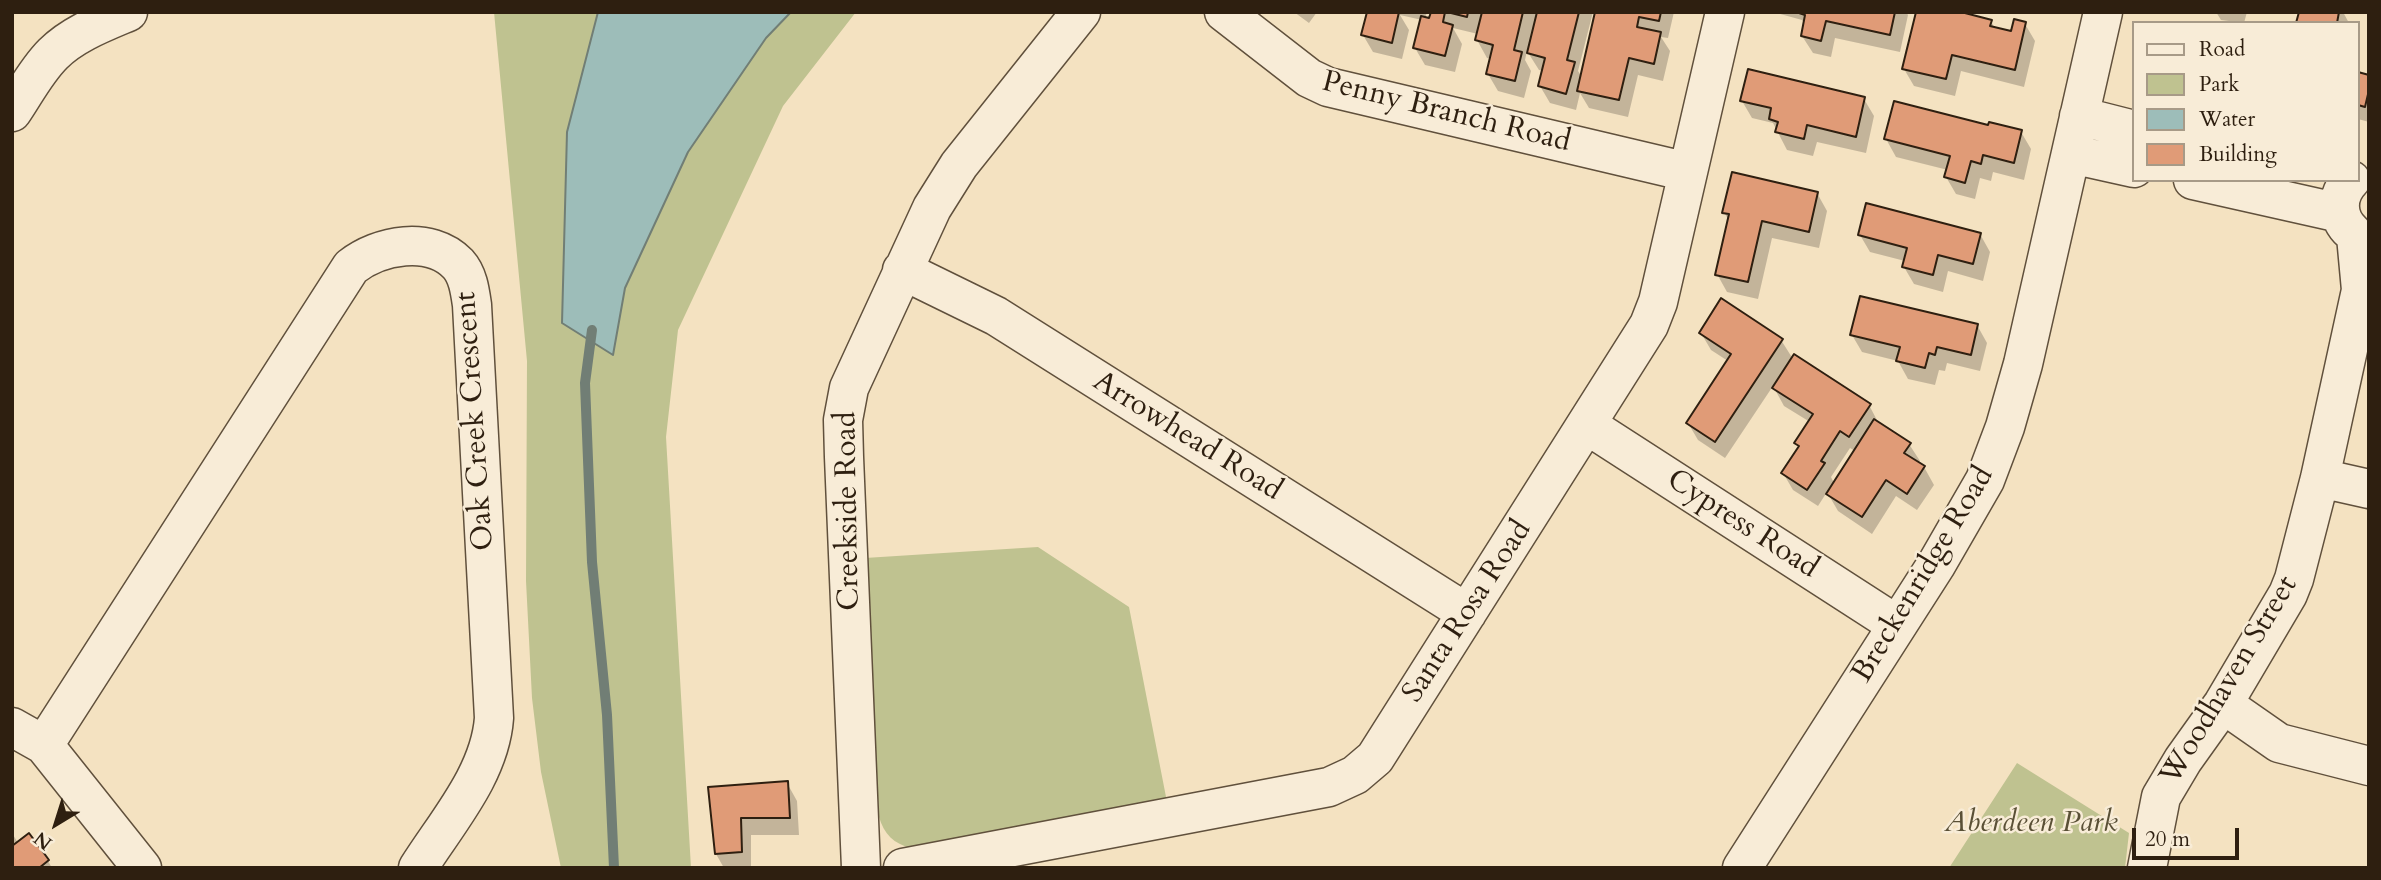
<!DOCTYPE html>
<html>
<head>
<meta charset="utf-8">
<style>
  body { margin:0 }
  #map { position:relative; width:2381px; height:880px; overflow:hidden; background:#f4e2c1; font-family:Cardo,serif }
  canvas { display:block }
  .frame { position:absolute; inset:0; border:14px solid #2e1f10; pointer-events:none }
  .legend { position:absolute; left:2132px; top:21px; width:228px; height:161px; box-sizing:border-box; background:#f8ecd7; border:2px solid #a79a87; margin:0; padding:9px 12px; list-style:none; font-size:21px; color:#2e1f10 }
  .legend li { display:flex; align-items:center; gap:14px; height:35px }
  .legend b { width:35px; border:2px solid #a79a87 }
  .north { position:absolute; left:21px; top:789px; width:70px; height:70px; -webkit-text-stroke:5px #f8ecd7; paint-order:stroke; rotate:218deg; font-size:19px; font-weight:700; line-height:28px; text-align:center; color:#2e1f10 }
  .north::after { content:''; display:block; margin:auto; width:24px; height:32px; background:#2e1f10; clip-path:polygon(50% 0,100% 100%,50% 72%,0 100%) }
  .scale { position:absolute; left:2132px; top:828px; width:107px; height:32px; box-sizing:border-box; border:4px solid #2e1f10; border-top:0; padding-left:9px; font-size:21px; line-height:24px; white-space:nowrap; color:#2e1f10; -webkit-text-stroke:5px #f8ecd7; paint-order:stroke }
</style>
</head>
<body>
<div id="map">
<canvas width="2381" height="880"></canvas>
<div class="frame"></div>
<ul class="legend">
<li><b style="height:9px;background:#f8ecd7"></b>Road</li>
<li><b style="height:19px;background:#bfc290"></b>Park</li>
<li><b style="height:19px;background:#9dbdb9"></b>Water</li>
<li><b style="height:19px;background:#e09b77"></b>Building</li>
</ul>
<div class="north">N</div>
<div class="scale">20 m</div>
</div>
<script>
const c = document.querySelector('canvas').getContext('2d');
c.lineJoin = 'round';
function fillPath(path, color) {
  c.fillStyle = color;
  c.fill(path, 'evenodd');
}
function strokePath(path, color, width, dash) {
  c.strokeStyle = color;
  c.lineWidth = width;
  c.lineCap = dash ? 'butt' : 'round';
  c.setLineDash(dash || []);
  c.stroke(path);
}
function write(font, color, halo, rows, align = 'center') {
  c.font = font + ' Cardo,serif';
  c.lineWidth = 5;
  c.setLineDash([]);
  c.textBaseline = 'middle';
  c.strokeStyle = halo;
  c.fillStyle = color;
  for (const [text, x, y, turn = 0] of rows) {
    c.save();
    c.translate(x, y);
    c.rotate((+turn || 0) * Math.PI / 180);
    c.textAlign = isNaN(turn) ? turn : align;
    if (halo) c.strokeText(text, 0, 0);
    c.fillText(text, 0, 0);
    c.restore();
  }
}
fillPath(new Path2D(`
  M 494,12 L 598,12 L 567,132 L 613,354 L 625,288 L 688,152 L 766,38 L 791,12 L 856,12 L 783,106 L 678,330 L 666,437 L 691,868 L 561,868 L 541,772 L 532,698 L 526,581 L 527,361 Z
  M 1038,547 L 1129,607 L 1167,802 L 911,848 C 894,844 884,834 879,817 L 865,558 Z
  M 2017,763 L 2129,833 L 2125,868 L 1949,868 Z`), '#bfc290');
const water = new Path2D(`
  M 598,12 L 791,12 L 766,38 L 688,152 L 625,288 L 613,355 L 562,323 L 567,132 Z`);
fillPath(water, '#9dbdb9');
strokePath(water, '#717e75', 2);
fillPath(new Path2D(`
  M 1294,12 L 1317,12 L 1309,23 Z
  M 1369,12 L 1427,12 L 1425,19 L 1431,20 L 1432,12 L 1593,12 L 1578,71 L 1582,77 L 1630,12 L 1674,12 L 1668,38 L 1661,37 L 1670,51 L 1663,81 L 1638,75 L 1628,117 L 1589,108 L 1580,93 L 1576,110 L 1550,103 L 1540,86 L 1544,71 L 1539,70 L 1527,51 L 1525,60 L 1531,71 L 1524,98 L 1498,91 L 1488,74 L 1492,59 L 1487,58 L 1477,40 L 1478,34 L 1453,28 L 1462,44 L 1455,72 L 1425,65 L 1415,48 L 1422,20 L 1400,15 L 1409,30 L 1402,59 L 1373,52 L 1363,35 Z
  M 1773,12 L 1906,12 L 1908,15 L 1900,52 L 1835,38 L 1831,57 L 1813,53 L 1802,36 L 1805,25 L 1802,20 Z
  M 2216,12 L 2247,12 L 2244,23 L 2221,20 Z
  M 2301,12 L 2343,12 L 2349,23 L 2298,23 Z
  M 1991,21 L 1995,29 L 2012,33 L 2025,24 L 2035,41 L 2024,87 L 1961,71 L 1955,96 L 1914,86 L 1904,69 Z
  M 2358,74 L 2369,76 L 2369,122 L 2358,119 Z
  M 1864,99 L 1874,116 L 1866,153 L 1817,142 L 1813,156 L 1787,150 L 1773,123 L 1752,118 L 1742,101 Z
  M 1989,127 L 2021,132 L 2031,149 L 2024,180 L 1993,172 L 1991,181 L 1980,178 L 1975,199 L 1956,194 L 1946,177 L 1948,170 L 1896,157 L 1886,139 Z
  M 1817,193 L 1827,211 L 1819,248 L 1772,238 L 1758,299 L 1727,292 L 1717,274 L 1729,221 L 1724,212 Z
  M 1980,234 L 1990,252 L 1983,281 L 1948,271 L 1943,292 L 1914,284 L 1904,267 L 1905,261 L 1870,252 L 1860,235 Z
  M 1977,325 L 1987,343 L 1980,371 L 1947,363 L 1945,371 L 1939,370 L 1935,385 L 1908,379 L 1898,361 L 1862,352 L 1852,335 Z
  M 1701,333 L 1781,340 L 1793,359 L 1869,405 L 1879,424 L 1909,444 L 1920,461 L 1918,463 L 1924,467 L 1934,485 L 1917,510 L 1896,496 L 1872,534 L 1838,511 L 1827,492 L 1818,506 L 1793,490 L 1783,473 L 1800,448 L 1796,443 L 1810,422 L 1784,406 L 1773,386 L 1725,458 L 1698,440 L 1688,423 L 1728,361 L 1711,350 ZM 1850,448 L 1855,451 L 1834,483 L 1831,477 Z
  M 787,783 L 797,801 L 799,835 L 751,835 L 751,868 L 724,868 L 716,854 L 710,789 Z
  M 12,833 L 18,843 L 48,861 L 52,868 L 12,868 Z`), '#0003');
strokePath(new Path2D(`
  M 592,330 L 585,383 L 592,562 L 607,715 L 614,868`), '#717e75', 10);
const building = new Path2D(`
  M 1367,12 L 1399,12 L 1392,43 L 1361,35 Z
  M 1431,12 L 1445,12 L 1443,22 L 1453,25 L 1445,56 L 1413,48 L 1421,16 L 1429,18 Z
  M 1447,12 L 1468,12 L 1467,17 Z
  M 1482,12 L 1523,12 L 1514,50 L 1522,52 L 1515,81 L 1486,74 L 1493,45 L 1475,40 Z
  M 1537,12 L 1579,12 L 1567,60 L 1575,62 L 1566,94 L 1538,86 L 1545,58 L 1527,53 Z
  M 1595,12 L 1661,12 L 1659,21 L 1639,17 L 1637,27 L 1661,32 L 1654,64 L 1629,58 L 1619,100 L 1577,91 Z
  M 1796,12 L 1895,12 L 1890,35 L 1826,21 L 1821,41 L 1801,36 L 1805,15 Z
  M 1916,12 L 1961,12 L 1992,20 L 1990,26 L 2011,31 L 2014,19 L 2026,22 L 2015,70 L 1952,55 L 1946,79 L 1902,69 Z
  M 2299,12 L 2339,12 L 2337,23 L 2296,23 Z
  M 1748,69 L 1865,97 L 1856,137 L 1807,125 L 1804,139 L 1775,132 L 1778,122 L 1769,119 L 1771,108 L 1740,101 Z
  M 2358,72 L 2369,75 L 2369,90 L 2365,107 L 2358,105 Z
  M 1894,101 L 1988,125 L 1989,122 L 2022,130 L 2014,163 L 1983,155 L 1981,164 L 1971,161 L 1965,183 L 1944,177 L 1950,156 L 1884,139 Z
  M 1732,172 L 1818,192 L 1809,232 L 1762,221 L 1748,282 L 1715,275 L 1729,214 L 1722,213 Z
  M 1866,203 L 1981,233 L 1973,264 L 1938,255 L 1933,275 L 1902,267 L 1907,248 L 1858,235 Z
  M 1860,296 L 1978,324 L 1971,355 L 1937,347 L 1935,355 L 1929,353 L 1925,368 L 1896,361 L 1900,347 L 1850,335 Z
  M 1721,298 L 1783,339 L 1715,442 L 1686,423 L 1731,354 L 1699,333 Z
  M 1794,354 L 1871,404 L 1849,437 L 1840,431 L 1821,461 L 1825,463 L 1807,490 L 1781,473 L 1799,446 L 1794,443 L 1813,414 L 1772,388 Z
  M 1874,419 L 1911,443 L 1904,453 L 1925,466 L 1907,494 L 1886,480 L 1862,517 L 1826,494 Z
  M 788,781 L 790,818 L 741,818 L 742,852 L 715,854 L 708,787 Z
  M 29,833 L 49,860 L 39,868 L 12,868 L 12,846 Z`);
fillPath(building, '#e09b77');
strokePath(building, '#2e1f10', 2);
const minor = new Path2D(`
  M 1224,12 L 1309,78 L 1328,87 L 1688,172
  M 12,112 C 25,93 36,71 53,54 C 73,34 102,23 128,12
  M 2079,116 L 2134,130
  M 2071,154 L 2134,168
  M 2193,180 L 2340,213
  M 2351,180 C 2336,195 2336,218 2352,232
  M 902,270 L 996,316 L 1467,613
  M 1587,425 L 1897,625
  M 2320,478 L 2369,489
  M 2223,704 L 2279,743 L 2369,766
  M 12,727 L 44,745 L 142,868
  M 44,745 L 351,267 C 379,245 430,235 458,264 C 468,275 470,291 472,305 L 494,718 C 490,774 447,822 418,868
  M 861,868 L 844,457 L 843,420 L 849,388 L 932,208 L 959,165 L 1081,12
  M 903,868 L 1329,787 L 1355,775 L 1375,758 L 1649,325 L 1658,302 L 1725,12
  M 1742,868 L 1936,565 L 1985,480 L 2005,427 L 2023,364 L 2103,12
  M 2147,868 L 2161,797 L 2183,760 L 2223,704 L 2288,594 L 2294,579 L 2320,478 L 2361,290 L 2356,236`);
strokePath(minor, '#60503c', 41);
strokePath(minor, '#f8ecd7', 38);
write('30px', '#2e1f10', '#f8ecd7', [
  ["Penny Branch Road",1446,113,14],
  ["Oak Creek Crescent",476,421,-94],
  ["Arrowhead Road",1187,437,32],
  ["Creekside Road",849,511,-91],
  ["Cypress Road",1742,525,33],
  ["Breckenridge Road",1924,575,-59],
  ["Santa Rosa Road",1468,612,-57],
  ["Woodhaven Street",2230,681,-59]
]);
write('italic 30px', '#5a5036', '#f8ecd7', [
  ["Aberdeen Park",2031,824]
]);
</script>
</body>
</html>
